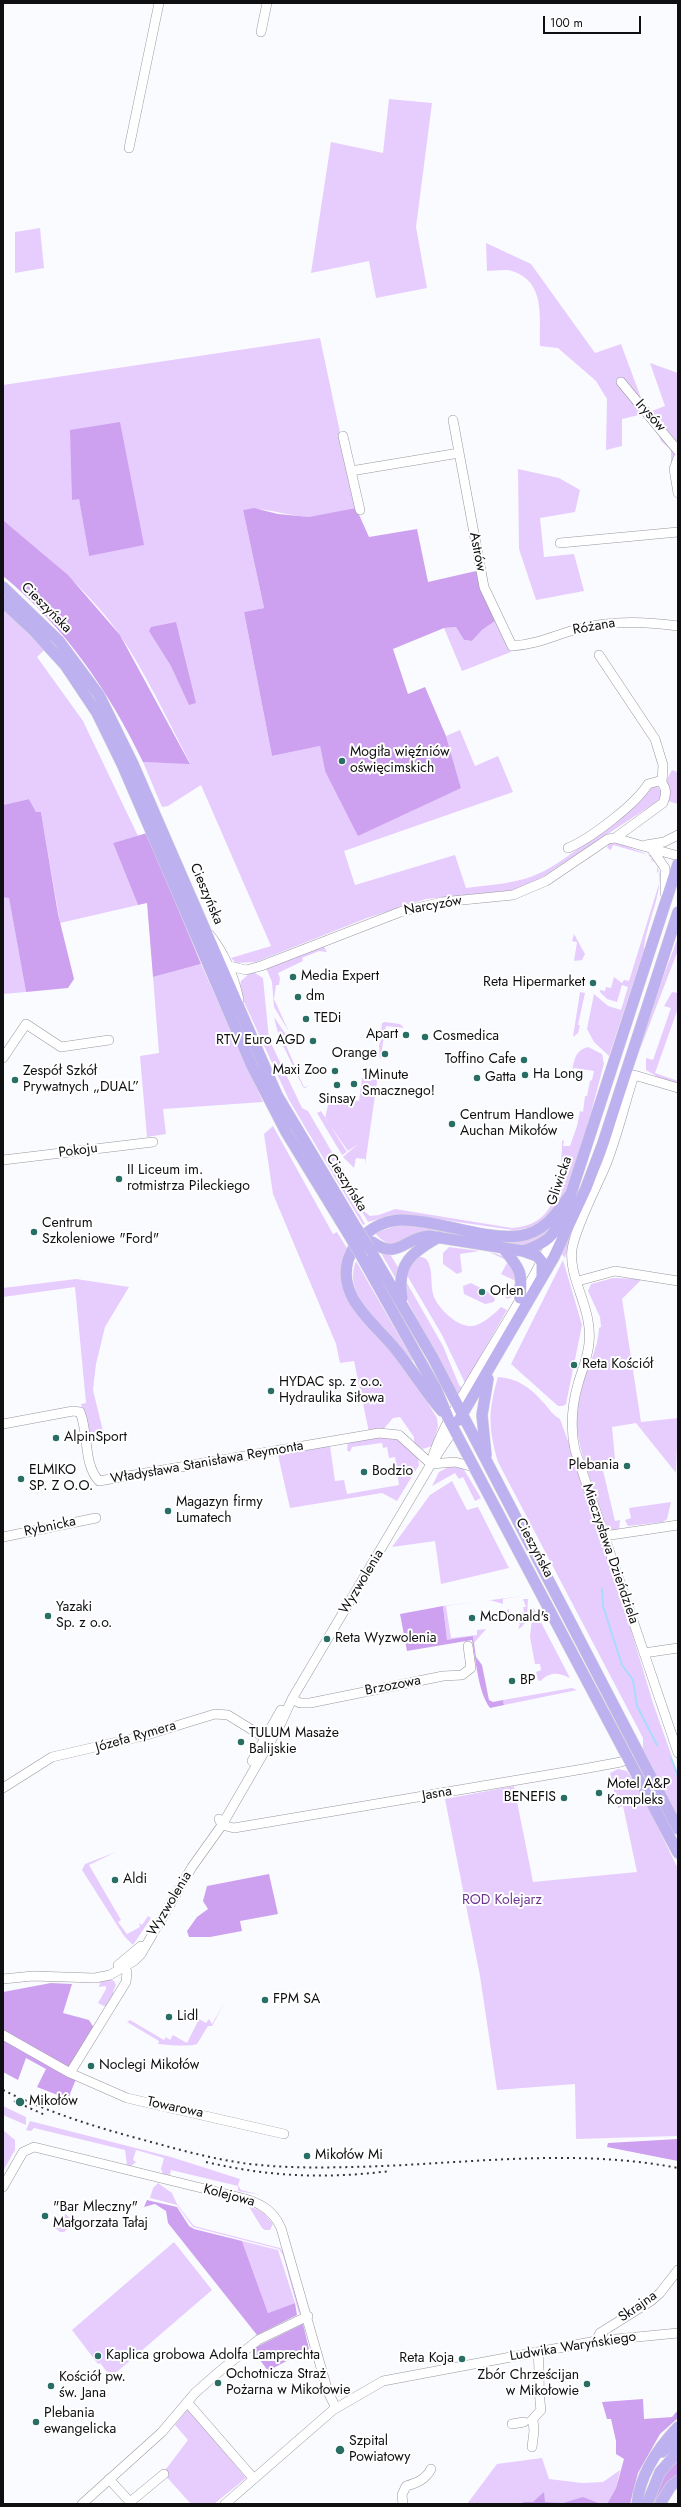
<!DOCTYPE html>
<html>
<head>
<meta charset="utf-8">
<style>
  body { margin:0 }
  #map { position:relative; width:681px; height:2507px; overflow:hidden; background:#fafbff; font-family:Jost,sans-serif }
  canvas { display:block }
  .frame { position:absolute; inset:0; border:4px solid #0f0f11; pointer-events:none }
  .scale { position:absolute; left:543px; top:16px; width:98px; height:18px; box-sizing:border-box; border:2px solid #0f0f11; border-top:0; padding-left:5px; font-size:12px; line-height:14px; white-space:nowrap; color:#0f0f11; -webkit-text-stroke:3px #fff; paint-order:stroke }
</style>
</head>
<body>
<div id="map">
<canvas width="681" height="2507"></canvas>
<div class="frame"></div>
<div class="scale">100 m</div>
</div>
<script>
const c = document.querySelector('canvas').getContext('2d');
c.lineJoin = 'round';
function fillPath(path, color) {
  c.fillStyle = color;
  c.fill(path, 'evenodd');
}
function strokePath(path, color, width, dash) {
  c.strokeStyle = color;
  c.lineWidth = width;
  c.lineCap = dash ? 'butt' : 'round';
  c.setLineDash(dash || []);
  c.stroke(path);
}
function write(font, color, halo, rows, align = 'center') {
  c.font = font + ' Jost,sans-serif';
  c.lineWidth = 4;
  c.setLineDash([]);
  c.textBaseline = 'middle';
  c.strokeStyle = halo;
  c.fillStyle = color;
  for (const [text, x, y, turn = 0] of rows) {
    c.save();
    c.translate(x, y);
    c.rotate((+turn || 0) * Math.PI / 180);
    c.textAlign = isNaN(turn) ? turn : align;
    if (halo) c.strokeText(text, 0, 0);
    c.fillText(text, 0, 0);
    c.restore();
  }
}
fillPath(new Path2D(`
  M 389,99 L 432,103 L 416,227 L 427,288 L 376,298 L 369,261 L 311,273 L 331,142 L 383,153 Z
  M 40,228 L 44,268 L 15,273 L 15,232 Z
  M 486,243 L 531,264 L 595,353 L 621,344 L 644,406 L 643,414 L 622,419 L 622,446 L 606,450 L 607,399 L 596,381 L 558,348 L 540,346 C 539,317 546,282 512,271 C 505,269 494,271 487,271 Z
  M 320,338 L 356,508 C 341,511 323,517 307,517 C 287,516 262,506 243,510 L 264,608 L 244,612 L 272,756 L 320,746 L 325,771 L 461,788 L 446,736 L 460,730 L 475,766 L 498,756 L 513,792 L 344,851 L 355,885 L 455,855 L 466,888 C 488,885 512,884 533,876 C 564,864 596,833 623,813 C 634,806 644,789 656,786 L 662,792 L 661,799 L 533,883 L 516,890 L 426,899 L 367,918 L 256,962 L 236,963 L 231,958 L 271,946 L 201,785 L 168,806 L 162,807 L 143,762 L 190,763 C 169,723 146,673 120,635 C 89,590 44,555 3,520 L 3,385 ZM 120,422 L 89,556 L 79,498 L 72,500 Z
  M 650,363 L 678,373 L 678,454 L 671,463 L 671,450 L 661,441 L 649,412 L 665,406 Z
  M 518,469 L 559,478 L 580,490 L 575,512 L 540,518 L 544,557 L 574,554 L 584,591 L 536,600 L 519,549 Z
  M 3,608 L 44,650 L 37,657 L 83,721 L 138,836 L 113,843 L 138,905 L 60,923 L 41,812 L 36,812 L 29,799 L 3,805 Z
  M 495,621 L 511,652 L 462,671 L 444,628 L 456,627 L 464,640 L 472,641 L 482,630 Z
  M 672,770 L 678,772 L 678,804 L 668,801 L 667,779 Z
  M 609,843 C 619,842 630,848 639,851 C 681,865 646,916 644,950 L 609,1056 L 594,1042 L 587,1029 L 594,994 L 608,1006 L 621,1010 L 628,987 L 622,985 L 617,1002 L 607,999 L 600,992 L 600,990 L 605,991 L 606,987 L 611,988 L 614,977 L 622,983 L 624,980 L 629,981 L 662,874 L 657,872 L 657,864 L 651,860 L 652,856 L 613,845 L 611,850 L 607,848 Z
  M 3,897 L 9,897 L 26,992 L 3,994 Z
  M 574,934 L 585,954 L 582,960 L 574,961 L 577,942 L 572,941 Z
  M 678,937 L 678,950 L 631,1073 L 603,1163 L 569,1242 L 565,1258 L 561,1253 Z
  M 323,945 L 327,952 L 319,951 L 302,958 L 303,961 L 278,973 L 280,978 L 279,985 L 276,985 L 274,999 L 289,1032 L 274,1007 L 272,982 L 266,968 Z
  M 201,964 L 263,1102 L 163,1109 L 166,1134 L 147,1137 L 140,1056 L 159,1053 L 153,977 Z
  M 250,973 L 255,973 L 263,978 L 269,1039 L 302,1108 L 308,1111 L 336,1159 L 331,1163 L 365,1224 L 363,1225 L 289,1100 L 239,991 L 241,981 Z
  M 580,992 L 585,993 L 578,1025 L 580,1025 L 578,1033 L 573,1037 Z
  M 672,992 L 678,993 L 678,1008 L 655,1073 L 678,1081 L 673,1083 L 656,1078 L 656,1076 L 646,1070 L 646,1058 L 653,1060 L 671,1008 L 664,1006 Z
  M 274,1017 L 289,1039 L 284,1041 L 295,1066 L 298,1066 L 301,1072 L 298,1074 L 304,1087 L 309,1086 L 305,1088 L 303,1087 L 279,1037 Z
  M 385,1022 L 400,1024 L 404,1028 L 386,1026 L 380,1060 L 379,1045 L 383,1035 L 381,1033 L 382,1023 Z
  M 588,1047 L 602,1054 L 604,1064 C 594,1098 574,1194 550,1216 C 539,1225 527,1230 513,1230 L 410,1215 L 388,1216 L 368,1222 L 334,1164 L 338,1161 L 353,1186 L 359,1207 L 370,1216 L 379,1215 L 395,1209 L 512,1228 C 560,1225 561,1179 562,1141 L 564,1140 L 563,1146 L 570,1146 L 577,1126 L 580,1111 L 583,1112 L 585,1096 L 587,1096 L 590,1081 L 592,1080 L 594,1071 L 574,1068 L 572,1072 C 574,1061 575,1050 588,1047 Z
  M 368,1077 L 378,1078 L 377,1082 L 365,1165 L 365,1159 L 356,1158 L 354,1168 L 343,1157 L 358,1144 L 348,1151 L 325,1118 L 330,1097 L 359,1101 L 362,1078 L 367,1079 Z
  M 321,1111 L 347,1152 L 342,1155 L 317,1113 Z
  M 273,1126 L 333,1234 L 337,1232 L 348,1250 L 342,1280 L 403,1363 L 437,1418 L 438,1427 L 432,1446 L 423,1449 L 414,1444 L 414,1437 L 400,1417 L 393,1418 L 382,1431 L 369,1432 L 354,1361 L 340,1363 L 336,1344 L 273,1194 L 264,1134 Z
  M 406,1225 L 442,1230 L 543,1232 L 553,1226 L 545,1238 L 521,1246 L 431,1231 C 407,1235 395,1257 375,1233 L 395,1226 Z
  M 449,1247 L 480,1251 L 460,1254 L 462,1272 L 457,1274 L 443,1264 L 443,1253 Z
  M 489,1252 C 511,1256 527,1273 515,1296 L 507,1299 L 504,1295 L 504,1293 L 509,1295 L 516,1281 L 501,1274 L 508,1261 Z
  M 381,1253 L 390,1254 L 399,1269 L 396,1279 Z
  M 417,1257 C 422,1256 427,1258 429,1264 C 433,1275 430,1286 434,1297 C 439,1309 458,1328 473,1326 C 483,1324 494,1314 501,1307 L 507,1310 L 465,1383 L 442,1335 L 405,1272 Z
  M 563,1260 L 582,1325 L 566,1404 L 563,1406 L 558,1406 L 511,1364 Z
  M 356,1261 L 413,1360 L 410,1362 C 388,1336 341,1299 356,1261 Z
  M 404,1278 L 443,1346 L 459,1385 L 462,1388 L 458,1393 L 456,1394 L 408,1302 Z
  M 613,1278 L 642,1279 L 622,1299 L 641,1422 L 678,1418 L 676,1473 L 636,1423 L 612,1427 L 615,1459 L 601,1462 L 615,1521 L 620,1520 L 619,1529 L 611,1531 C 602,1523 599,1503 595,1492 C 583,1460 570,1423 580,1389 C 587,1369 598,1349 599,1328 L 601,1327 L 600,1317 L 588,1291 L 591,1284 Z
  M 76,1279 L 129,1287 L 105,1327 L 96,1364 L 93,1390 L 103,1431 L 88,1434 L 81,1404 L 86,1403 L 75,1287 L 3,1297 L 3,1288 Z
  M 471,1283 L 490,1293 L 495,1299 L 494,1302 L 485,1304 L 464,1294 L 463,1286 Z
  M 498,1377 C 516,1378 530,1387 542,1401 C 549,1408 551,1414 560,1419 L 602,1534 L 653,1703 L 678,1774 L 678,1818 L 643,1749 L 643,1738 L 498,1462 C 488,1427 488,1411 498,1377 Z
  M 379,1436 L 398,1438 L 418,1458 L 419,1465 L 397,1501 L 382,1493 L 290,1508 L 278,1455 L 330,1446 L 335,1481 L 344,1480 L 347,1494 L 399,1485 L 395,1457 L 389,1458 L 387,1447 L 383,1448 L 382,1443 L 352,1447 L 350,1452 L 347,1450 L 348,1443 Z
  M 452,1465 L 463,1468 L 481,1498 L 475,1501 L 463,1477 L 459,1479 L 455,1473 L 432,1486 L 439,1472 Z
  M 452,1481 L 467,1510 L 478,1507 L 509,1568 L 441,1584 L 435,1541 L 392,1547 L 430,1495 Z
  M 671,1502 L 667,1519 L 663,1522 L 628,1526 L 625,1520 L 631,1518 L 629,1508 Z
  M 523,1596 L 503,1599 L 503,1604 L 490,1600 L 446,1606 L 451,1638 L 477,1635 L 477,1630 L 486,1629 L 474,1643 L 473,1636 L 447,1641 L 443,1606 Z
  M 523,1599 L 528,1599 C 527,1609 529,1625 518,1629 L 520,1624 L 510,1616 L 506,1620 L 507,1610 L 509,1609 L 509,1614 L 524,1612 L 523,1607 L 526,1607 Z
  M 533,1607 L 570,1678 C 559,1673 550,1671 541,1681 L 538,1680 L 536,1672 L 541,1670 L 540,1664 L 535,1664 L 530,1637 Z
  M 572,1688 L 577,1690 L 504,1705 L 503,1700 Z
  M 618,1769 L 627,1771 L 645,1800 L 678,1869 L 678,2136 L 576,2139 L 575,2084 L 497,2090 L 480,1976 L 445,1799 L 514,1786 L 533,1882 L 637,1872 L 623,1806 L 618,1808 L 610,1773 Z
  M 116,1852 L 89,1865 L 121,1920 L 118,1922 L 127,1934 L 140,1927 L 139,1923 L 142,1925 L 148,1916 L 151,1918 L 133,1945 L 124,1936 L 82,1870 L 85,1864 Z
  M 110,1979 L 114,1981 L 116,1985 L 113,1992 L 114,1993 L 106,2007 L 98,2003 L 106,1989 L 106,1986 L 99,1987 L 100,1982 Z
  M 225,2002 L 212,2026 L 208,2026 L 197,2044 C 188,2047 168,2045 158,2044 L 159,2041 L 127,2022 L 130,2020 L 164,2040 L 166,2037 L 170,2040 L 173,2035 L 187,2043 L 199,2019 L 206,2023 L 209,2019 L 212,2024 Z
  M 3,2106 L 26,2117 L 26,2125 L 3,2115 Z
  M 30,2121 L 171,2157 L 240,2179 L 238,2185 L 241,2190 L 261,2195 L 238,2191 L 238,2186 L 171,2170 L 170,2175 L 163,2174 L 161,2169 L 164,2158 L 136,2150 L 133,2160 L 136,2162 L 131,2166 L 127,2165 L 125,2150 L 34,2128 L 31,2131 L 26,2130 Z
  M 3,2130 L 15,2140 L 15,2150 L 3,2171 Z
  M 158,2183 L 172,2193 L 177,2204 L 194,2226 L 280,2248 L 283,2252 L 301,2310 L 299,2314 L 283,2255 L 279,2249 L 193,2227 L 177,2205 L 150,2198 L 153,2188 Z
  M 248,2205 L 264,2213 L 273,2224 L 270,2230 L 265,2230 L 262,2228 Z
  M 66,2214 L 74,2223 L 64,2232 L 60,2232 L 55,2228 L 55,2223 Z
  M 242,2241 L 278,2250 L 295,2303 L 268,2313 Z
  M 174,2242 L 212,2290 L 111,2377 L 100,2363 L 98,2364 L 72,2330 Z
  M 188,2409 L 246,2478 L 214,2504 L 191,2504 L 163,2473 L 188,2440 L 175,2425 Z
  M 542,2458 L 549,2479 L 582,2483 L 603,2482 L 620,2470 L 616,2488 L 607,2504 L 467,2504 L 497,2464 Z`), '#e7cdfe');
fillPath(new Path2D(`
  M 120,422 L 144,545 L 89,556 L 79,499 L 72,500 L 70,430 Z
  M 254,508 L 278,514 L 309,517 L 356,508 L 369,537 L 417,529 L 428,582 L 476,571 L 495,621 L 482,630 L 472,641 L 464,640 L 456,627 L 444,628 L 393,649 L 408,694 L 425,687 L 446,736 L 461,788 L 358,836 L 325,771 L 320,746 L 272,756 L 244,612 L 264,608 L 243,510 Z
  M 3,520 L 68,575 L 120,635 L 190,764 L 143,762 C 109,691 64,626 3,576 Z
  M 176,622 L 196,703 L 189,705 L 171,666 L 149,631 L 151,627 Z
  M 29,799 L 36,812 L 41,812 L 58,914 L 74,979 L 68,988 L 26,992 L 9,898 L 3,897 L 3,805 Z
  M 147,833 L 201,964 L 153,977 L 147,903 L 138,905 L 113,843 Z
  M 443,1606 L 447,1640 L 473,1636 L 476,1657 L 482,1665 L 489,1700 L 493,1702 L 503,1700 L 504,1705 L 490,1708 C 478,1692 476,1660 472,1640 L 407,1651 L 400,1614 Z
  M 269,1874 L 278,1914 L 240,1921 L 242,1931 L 210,1937 L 189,1937 L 187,1931 L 197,1917 L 208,1909 L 203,1901 L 207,1886 Z
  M 51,1983 L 72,1984 L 63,2013 L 89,2020 L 94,2028 L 69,2068 L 3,2033 L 3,1992 Z
  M 3,2038 L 76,2079 L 68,2099 L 37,2087 L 46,2069 L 26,2058 L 18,2080 L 3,2072 Z
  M 678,2139 L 678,2161 L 607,2147 L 608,2143 Z
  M 147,2200 L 177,2207 L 189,2226 L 194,2229 L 242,2241 L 268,2313 L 295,2303 L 297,2315 L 257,2335 L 168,2223 L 166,2211 L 155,2204 L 144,2207 Z
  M 303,2324 L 309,2349 L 268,2371 L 252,2349 Z
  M 643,2399 L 644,2419 L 672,2417 L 678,2410 L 678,2418 L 660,2434 L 638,2473 L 630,2504 L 607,2504 L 616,2488 L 624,2459 L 616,2454 L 616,2441 L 611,2419 L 607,2419 L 602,2402 Z
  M 678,2459 L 678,2477 L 656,2504 L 651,2504 L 666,2472 Z
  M 544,2492 L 545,2502 L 563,2503 L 583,2497 L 601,2504 L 522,2504 L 523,2502 L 533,2502 Z`), '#cda1f0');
strokePath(new Path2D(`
  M 602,1589 L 603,1606 L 622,1665 L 633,1680 L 637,1706 L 657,1745
  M 671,1758 L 678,1776`), '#a8dbfd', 2);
const minor = new Path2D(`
  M 261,32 L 267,3
  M 129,148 L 159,3
  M 621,382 L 678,451
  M 453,420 L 484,587 L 512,646 C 534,645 553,636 574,630 C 608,620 644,621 678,626
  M 343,436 L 360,510
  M 678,458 L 674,469 L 678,493
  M 351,471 L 459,453
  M 560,543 L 678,532
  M 599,655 L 655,739 L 663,765 L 662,783
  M 615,838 L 678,856
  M 646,845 L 664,842 L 678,835
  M 651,848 L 665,868 L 665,893
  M 210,935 C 225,954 234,976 239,1000
  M 229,966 L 246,970 L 261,966 L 400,912 L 442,902 L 513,895 L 546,881 L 608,839 L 615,838 L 663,803 C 666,795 668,787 659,781 L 648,784 C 636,804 590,839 568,848
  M 3,1058 L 26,1024 L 61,1047 L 109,1040
  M 678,1088 L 634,1075 C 624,1106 617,1138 605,1167 C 595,1190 576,1226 572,1249 C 568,1279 593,1308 589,1343 C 588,1357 582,1370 578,1384 C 572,1405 570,1427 575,1450 L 678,1753
  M 3,1160 L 153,1142
  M 578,1281 L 615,1271 L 678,1281
  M 3,1424 L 73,1411 L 80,1412 C 89,1434 83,1464 99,1481 L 379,1433 L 399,1435 L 431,1464
  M 432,1459 C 440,1432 456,1407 470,1383 C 499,1334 531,1286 554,1235
  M 431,1464 L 455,1462 L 474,1467
  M 604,1536 L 678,1525
  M 3,1537 L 96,1518
  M 644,1653 L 678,1648
  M 292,1699 L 300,1703 L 310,1703 L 443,1676 L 462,1675 L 471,1668 L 468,1646
  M 252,1761 L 281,1710
  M 3,1788 L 52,1757 L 143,1736 L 215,1714 L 228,1715 L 270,1741
  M 219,1819 L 222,1825 L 234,1828 L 583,1769 L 621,1762 L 629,1758
  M 118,1965 L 141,1946
  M 3,1979 L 33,1976 L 95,1978 L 110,1975 L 134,1961 L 141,1954 L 192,1867 L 222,1825 L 281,1723 L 292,1699 L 431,1464 L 454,1429
  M 3,2035 L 70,2073 L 126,1982 L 127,1972 L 121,1965
  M 70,2073 L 127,2098 L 284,2134
  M 3,2187 L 23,2152 L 34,2147 L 238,2197 C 258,2202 272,2208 281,2228 L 328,2392 L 336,2408
  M 596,2341 L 600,2333 L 651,2301 L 660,2293 L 678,2270
  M 187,2402 L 254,2479
  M 531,2421 L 541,2410 C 538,2391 540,2372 538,2352
  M 512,2424 L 524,2422
  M 532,2447 L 534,2431 L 533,2420
  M 109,2479 L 130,2502 L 164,2474
  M 82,2504 L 162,2432 L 195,2393 L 220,2371 L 258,2340 L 308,2316
  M 225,2504 L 333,2410 L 383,2381 L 596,2341 L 678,2333
  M 403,2504 L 402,2495 L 406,2486 C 417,2483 426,2479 431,2469`);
const major = new Path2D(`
  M 3,587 L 59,641 L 99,695 L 133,764 L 277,1095 L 357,1229
  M 3,602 L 33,630 L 65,665 L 97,713 L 122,764 L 252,1066 L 286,1132 L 349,1235
  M 372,1242 C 399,1261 404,1237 429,1236 L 523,1251 L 537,1256 L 542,1262 L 542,1278
  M 369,1248 L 433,1358 L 678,1829
  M 504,1249 C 520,1269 523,1273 520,1298
  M 523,1251 C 547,1243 553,1237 564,1215 L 678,864
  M 363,1259 L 436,1389 L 449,1420 L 678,1853
  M 402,1298 C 396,1264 412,1252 439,1237
  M 442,1411 C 425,1392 413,1371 397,1351 C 376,1324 337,1299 348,1260 C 351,1252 355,1242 362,1237 C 374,1226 386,1220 402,1220 C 440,1220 481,1240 519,1236 C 543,1233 556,1215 569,1196
  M 459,1420 L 554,1257 L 586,1188 L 603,1143 L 678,912
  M 486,1455 L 482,1415 L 488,1379
  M 662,2452 L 678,2439
  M 637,2504 C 640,2475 658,2448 678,2427
  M 647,2504 L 660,2472 L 678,2452
  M 660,2504 L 671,2486 L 678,2481`);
strokePath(minor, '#97999e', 10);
strokePath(major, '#d9d9d9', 12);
strokePath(minor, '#fff', 9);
strokePath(major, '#beb1ef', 11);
strokePath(new Path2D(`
  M 3,2090 C 43,2110 86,2124 129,2136 C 163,2145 196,2155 230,2161 C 269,2168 311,2168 351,2167 C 460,2165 569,2147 678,2168
  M 14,2101 L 45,2115
  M 206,2162 C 270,2177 326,2179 390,2171`), '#363639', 2, [2, 4]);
const majorBridge = new Path2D(`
  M 357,1229 L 369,1248
  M 349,1235 L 363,1259`);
strokePath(majorBridge, '#d9d9d9', 12, []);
strokePath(majorBridge, '#beb1ef', 11);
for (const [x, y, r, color] of [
  [342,761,4,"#286e64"],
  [293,977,4,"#286e64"],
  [593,983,4,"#286e64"],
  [298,997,4,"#286e64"],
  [306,1019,4,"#286e64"],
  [406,1035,4,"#286e64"],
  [425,1037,4,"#286e64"],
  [313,1041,4,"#286e64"],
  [385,1054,4,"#286e64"],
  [524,1060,4,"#286e64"],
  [335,1071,4,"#286e64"],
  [525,1075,4,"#286e64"],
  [477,1078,4,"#286e64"],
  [15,1080,4,"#286e64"],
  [354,1084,4,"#286e64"],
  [337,1085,4,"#286e64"],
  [452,1124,4,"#286e64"],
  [119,1179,4,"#286e64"],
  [34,1232,4,"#286e64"],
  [482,1292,4,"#286e64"],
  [574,1365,4,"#286e64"],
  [271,1391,4,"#286e64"],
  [56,1438,4,"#286e64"],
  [627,1466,4,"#286e64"],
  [364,1472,4,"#286e64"],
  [21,1479,4,"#286e64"],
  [168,1511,4,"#286e64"],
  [48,1616,4,"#286e64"],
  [472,1618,4,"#286e64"],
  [327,1639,4,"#286e64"],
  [512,1681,4,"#286e64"],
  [241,1742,4,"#286e64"],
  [599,1793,4,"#286e64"],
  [564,1798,4,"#286e64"],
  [115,1880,4,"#286e64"],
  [265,2000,4,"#286e64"],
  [169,2017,4,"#286e64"],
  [91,2066,4,"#286e64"],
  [20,2102,5,"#286e64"],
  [307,2156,4,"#286e64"],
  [45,2216,4,"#286e64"],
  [98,2356,4,"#286e64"],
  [462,2359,4,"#286e64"],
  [218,2383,4,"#286e64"],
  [587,2384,4,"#286e64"],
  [51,2386,4,"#286e64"],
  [36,2422,4,"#286e64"],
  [340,2450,5,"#286e64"]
]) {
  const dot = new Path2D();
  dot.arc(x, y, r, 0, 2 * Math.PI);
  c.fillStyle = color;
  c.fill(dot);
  strokePath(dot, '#fff', 1.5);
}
write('14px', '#0f0f11', '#fff', [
  ["Irysów",650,416,48],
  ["Astrów",477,552,79],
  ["Cieszyńska",46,608,45],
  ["Różana",594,627,-10],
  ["Cieszyńska",206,894,67],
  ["Narcyzów",433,906,-10],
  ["Pokoju",78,1151,-7],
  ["Gliwicka",560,1181,-71],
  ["Cieszyńska",346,1183,58],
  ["Władysława Stanisława Reymonta",207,1463,-10],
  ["Rybnicka",50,1527,-12],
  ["Cieszyńska",534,1548,62],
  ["Mieczysława Dzieńdziela",610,1554,71],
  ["Wyzwolenia",362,1582,-59],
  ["Brzozowa",393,1686,-11],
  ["Józefa Rymera",136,1737,-16],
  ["Jasna",437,1794,-10],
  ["Wyzwolenia",170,1904,-59],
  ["Towarowa",175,2108,12],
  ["Kolejowa",229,2196,15],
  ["Skrajna",638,2307,-35],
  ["Ludwika Waryńskiego",573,2347,-9]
]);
write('14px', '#0f0f11', '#fff', [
  ["Mogiła więźniów",350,753],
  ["oświęcimskich",350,769],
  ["Media Expert",301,977],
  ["Reta Hipermarket",585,983,"right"],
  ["dm",306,997],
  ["TEDi",314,1019],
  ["Apart",398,1035,"right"],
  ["Cosmedica",433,1037],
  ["RTV Euro AGD",305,1041,"right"],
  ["Orange",377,1054,"right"],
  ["Toffino Cafe",516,1060,"right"],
  ["Maxi Zoo",327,1071,"right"],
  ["Zespół Szkół",23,1072],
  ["Prywatnych „DUAL”",23,1088],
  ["Ha Long",533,1075],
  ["1Minute",362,1076],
  ["Smacznego!",362,1092],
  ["Gatta",485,1078],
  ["Sinsay",337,1100,"center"],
  ["Centrum Handlowe",460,1116],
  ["Auchan Mikołów",460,1132],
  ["II Liceum im.",127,1171],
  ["rotmistrza Pileckiego",127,1187],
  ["Centrum",42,1224],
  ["Szkoleniowe \"Ford\"",42,1240],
  ["Orlen",490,1292],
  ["Reta Kościół",582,1365],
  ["HYDAC sp. z o.o.",279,1383],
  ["Hydraulika Siłowa",279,1399],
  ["AlpinSport",64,1438],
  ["Plebania",619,1466,"right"],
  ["ELMIKO",29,1471],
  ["SP. Z O.O.",29,1487],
  ["Bodzio",372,1472],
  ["Magazyn firmy",176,1503],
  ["Lumatech",176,1519],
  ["Yazaki",56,1608],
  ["Sp. z o.o.",56,1624],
  ["McDonald's",480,1618],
  ["Reta Wyzwolenia",335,1639],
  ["BP",520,1681],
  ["TULUM Masaże",249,1734],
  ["Balijskie",249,1750],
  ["Motel A&P",607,1785],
  ["Kompleks",607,1801],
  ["BENEFIS",556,1798,"right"],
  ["Aldi",123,1880],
  ["FPM SA",273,2000],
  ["Lidl",177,2017],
  ["Noclegi Mikołów",99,2066],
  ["Mikołów",29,2102],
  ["Mikołów Mi",315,2156],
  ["\"Bar Mleczny\"",53,2208],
  ["Małgorzata Tałaj",53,2224],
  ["Kaplica grobowa Adolfa Lamprechta",106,2356],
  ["Reta Koja",454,2359,"right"],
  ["Ochotnicza Straż",226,2375],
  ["Pożarna w Mikołowie",226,2391],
  ["Zbór Chrześcijan",579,2376,"right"],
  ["w Mikołowie",579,2392,"right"],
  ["Kościół pw.",59,2378],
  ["św. Jana",59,2394],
  ["Plebania",44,2414],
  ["ewangelicka",44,2430],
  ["Szpital",349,2442],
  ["Powiatowy",349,2458]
], 'left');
write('14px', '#6c3690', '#fff', [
  ["ROD Kolejarz",502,1901]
]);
</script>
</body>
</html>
